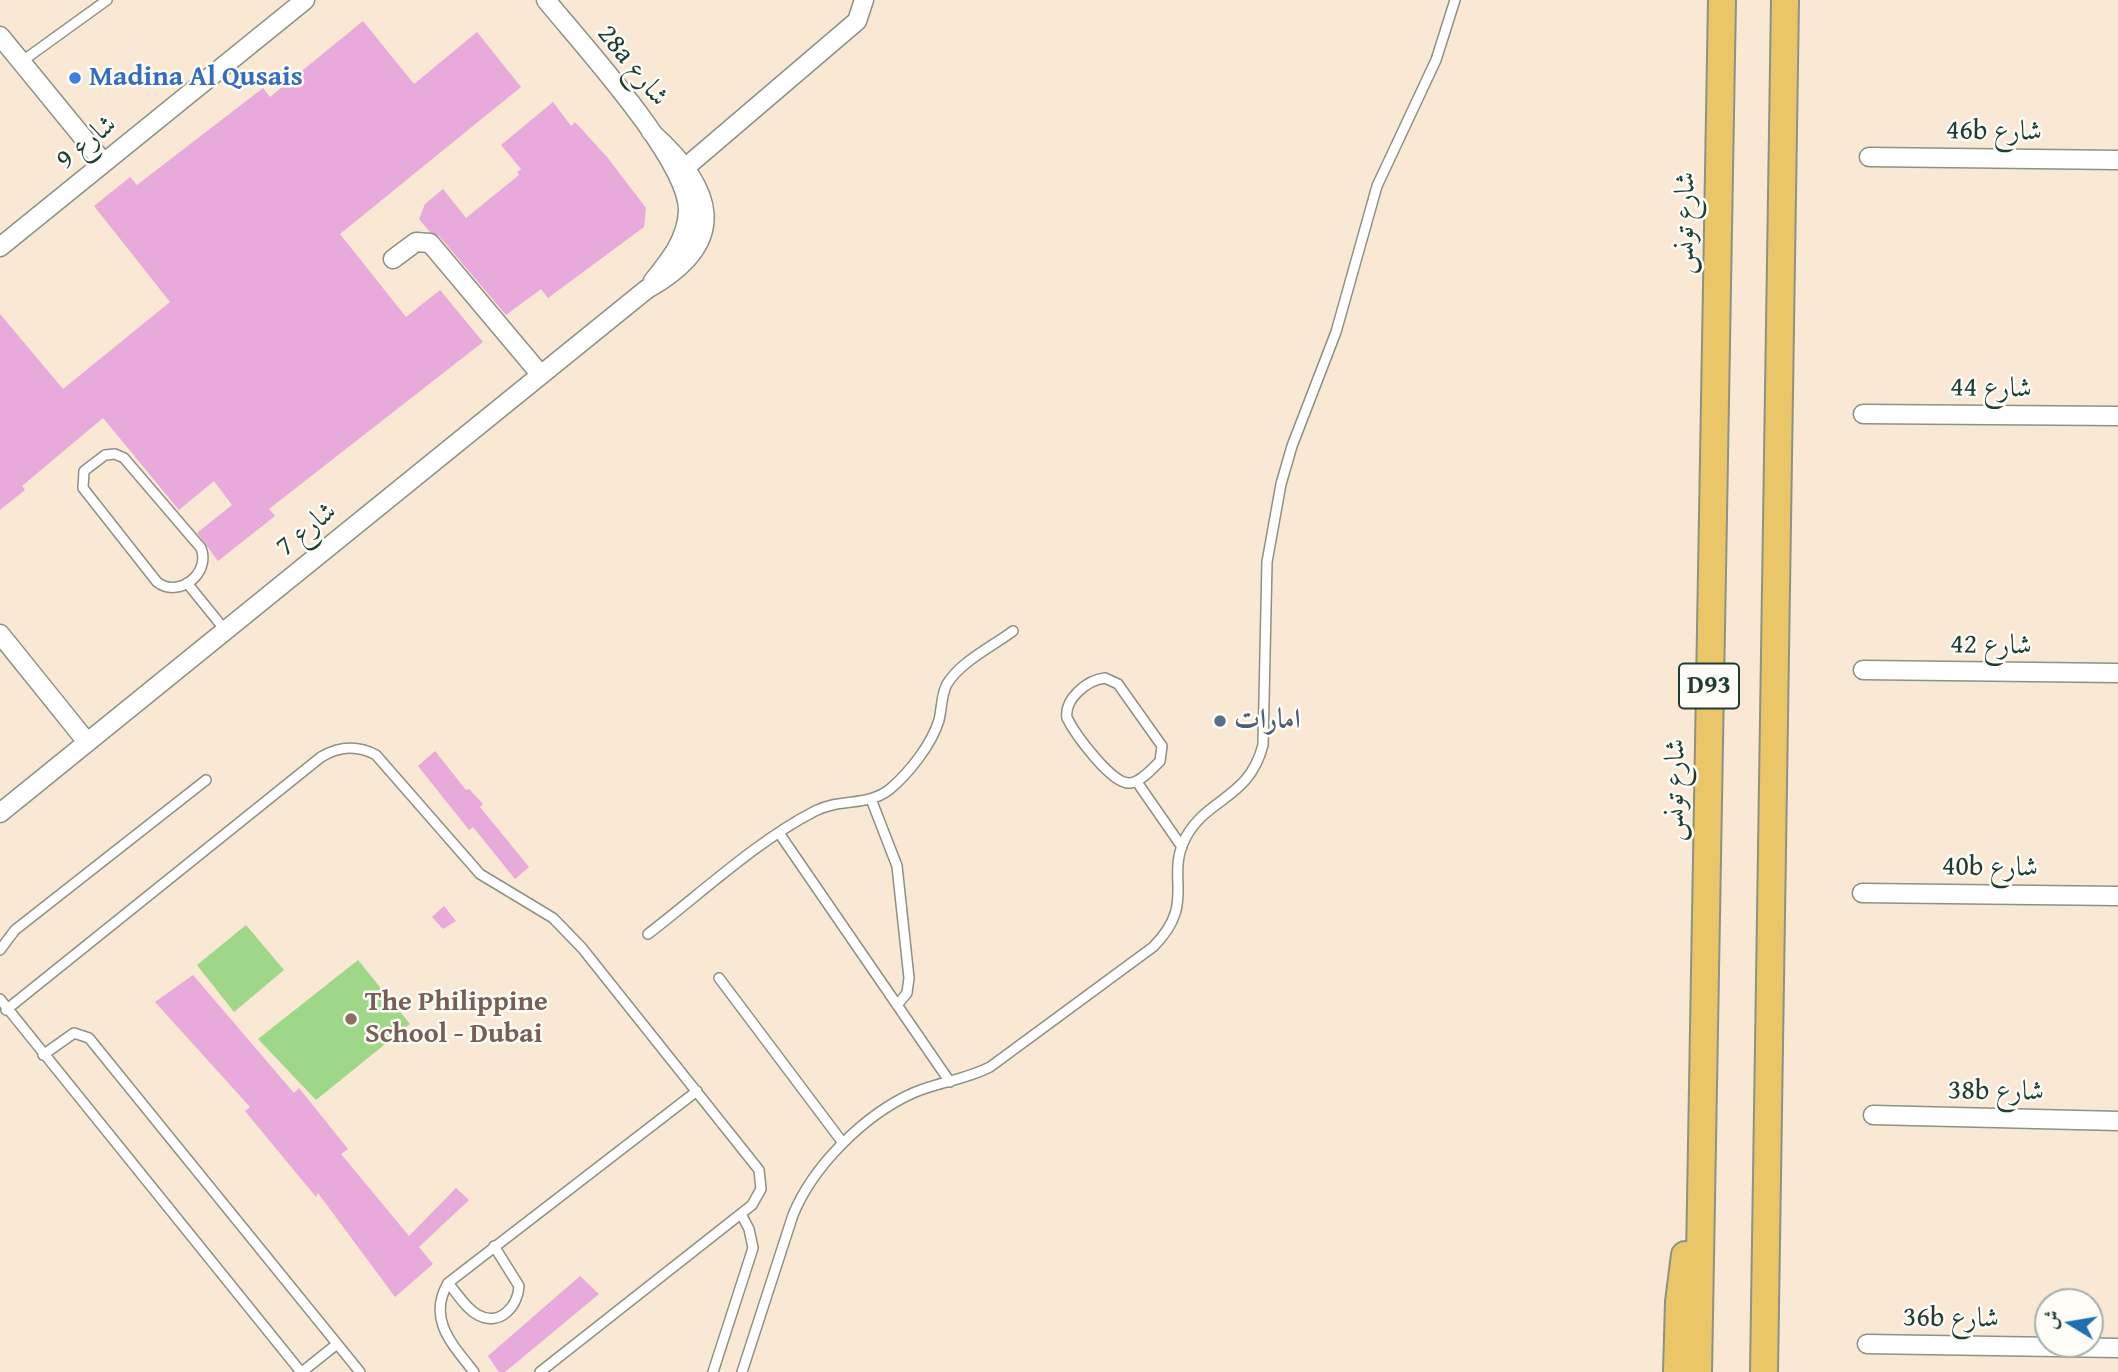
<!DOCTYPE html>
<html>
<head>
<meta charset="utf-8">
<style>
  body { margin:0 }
  #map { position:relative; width:2118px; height:1372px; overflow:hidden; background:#f8e8d4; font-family:"Gentium Book Plus",Amiri,serif }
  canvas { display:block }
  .north { position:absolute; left:2034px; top:1288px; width:70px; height:70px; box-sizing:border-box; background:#fdfcf7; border:2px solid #a4b0a9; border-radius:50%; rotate:281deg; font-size:19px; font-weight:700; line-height:28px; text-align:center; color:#1f3d34 }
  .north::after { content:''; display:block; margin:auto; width:24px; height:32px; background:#1f6fb2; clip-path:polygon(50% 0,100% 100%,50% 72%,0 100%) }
</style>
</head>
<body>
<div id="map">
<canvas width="2118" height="1372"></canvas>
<div class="north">ش</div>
</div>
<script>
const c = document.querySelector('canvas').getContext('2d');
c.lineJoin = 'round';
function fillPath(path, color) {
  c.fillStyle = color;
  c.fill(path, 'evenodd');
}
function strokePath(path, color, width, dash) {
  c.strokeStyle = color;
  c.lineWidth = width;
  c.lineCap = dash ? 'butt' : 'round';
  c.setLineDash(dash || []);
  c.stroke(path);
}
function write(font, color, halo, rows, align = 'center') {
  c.font = font + ' "Gentium Book Plus",Amiri,serif';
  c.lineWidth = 5;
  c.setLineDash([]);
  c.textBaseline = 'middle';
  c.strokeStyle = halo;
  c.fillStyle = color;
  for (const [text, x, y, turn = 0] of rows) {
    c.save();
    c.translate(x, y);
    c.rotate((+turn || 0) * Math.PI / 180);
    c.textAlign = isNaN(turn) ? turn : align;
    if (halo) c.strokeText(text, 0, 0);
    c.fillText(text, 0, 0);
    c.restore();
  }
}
fillPath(new Path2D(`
  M 246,925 L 284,970 L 234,1012 L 197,965 Z
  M 358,960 L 410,1024 L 316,1100 L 258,1039 Z`), '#9fd789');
fillPath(new Path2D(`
  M 363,21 L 414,84 L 477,32 L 521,87 L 340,234 L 406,317 L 440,290 L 483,342 L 269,509 L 275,516 L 218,561 L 197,533 L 232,505 L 214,481 L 179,510 L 103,418 L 22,486 L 25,490 L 0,510 L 0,314 L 63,389 L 170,302 L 94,206 L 130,177 L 137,185 L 263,88 L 270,97 Z
  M 553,102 L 571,126 L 575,122 L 607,157 L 646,208 L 644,227 L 548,298 L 541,289 L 506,315 L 439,236 L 430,232 L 419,219 L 425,204 L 443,189 L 466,218 L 519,175 L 517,172 L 521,169 L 501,145 Z
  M 435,751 L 466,790 L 469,789 L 483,804 L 480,807 L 529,867 L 515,879 L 473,827 L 469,830 L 418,766 Z
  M 444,906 L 456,921 L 443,929 L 432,917 Z
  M 193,975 L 294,1093 L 299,1088 L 348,1149 L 341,1154 L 409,1236 L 456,1188 L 469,1200 L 419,1247 L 433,1264 L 395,1297 L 318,1193 L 316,1197 L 245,1111 L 250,1107 L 155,1002 Z
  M 580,1276 L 599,1294 L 505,1372 L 499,1372 L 488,1356 Z`), '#e7aadb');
const lane = new Path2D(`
  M 21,62 L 107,0
  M 115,454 L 124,458 L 201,548 C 211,573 179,599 157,582 L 83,488 L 84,471 L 105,455 Z
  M 187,583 L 225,630
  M 1105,678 L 1118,684 L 1162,746 L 1160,761 C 1153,768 1141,782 1130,783 C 1112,785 1075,734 1067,718 C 1064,699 1087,680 1105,678 Z
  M 1137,782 L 1182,847
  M 871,799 L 897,866 L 909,978 L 907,993 L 897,1005
  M 779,833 L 950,1082
  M 648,934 C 699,895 758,840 815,811 C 839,798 868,807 890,789 C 909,773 932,744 939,720 C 942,708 941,695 947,684 C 960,662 993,646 1013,631
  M 0,950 L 15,930 L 206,780
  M 719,978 L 843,1143
  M 0,999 L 301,1372
  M 6,1010 L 321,757 C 340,746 357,745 376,755 L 480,874 L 553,918 L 582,948 L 759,1170 L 761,1189 L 752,1205 L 540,1372
  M 43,1055 L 74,1033 L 89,1038 L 360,1372
  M 448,1283 C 457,1293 466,1309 478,1315 C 500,1327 518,1306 519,1286 L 494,1246
  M 302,1372 L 337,1344
  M 474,1372 C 452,1344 427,1319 448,1283 L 697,1091
  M 713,1372 L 753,1248 L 749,1229 L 741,1214
  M 742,1372 L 793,1215 C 813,1166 864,1115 913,1093 C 938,1082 965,1080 990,1067 L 1153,947 C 1198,902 1164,878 1186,837 C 1208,797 1249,799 1263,745 L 1267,562 L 1281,484 L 1292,446 L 1336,332 L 1377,186 L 1436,60 L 1455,0`);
const street = new Path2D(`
  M 546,0 C 580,42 689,160 688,211 C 687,239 670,260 653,281
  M 0,36 L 104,163
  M 1869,157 L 2118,160
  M 686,167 L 857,21 L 864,0
  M 0,247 L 305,0
  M 393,259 L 416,242 L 430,243 L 541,375
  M 1863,414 L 2118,416
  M 0,634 L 87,742
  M 1863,670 L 2118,673
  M 0,813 L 647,289 C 731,242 715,189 651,132
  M 1862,893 L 2118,896
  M 1873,1115 L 2118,1121
  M 1867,1344 L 2118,1348`);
const primary = new Path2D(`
  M 1677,1372 L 1679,1302 L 1685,1255
  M 1698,1372 L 1722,0
  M 1764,1372 L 1785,0`);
strokePath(lane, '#8c9284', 12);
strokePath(street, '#8c9284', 21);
strokePath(primary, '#8c9284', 30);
strokePath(lane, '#fff', 9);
strokePath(street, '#fff', 18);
strokePath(primary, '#ebc669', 26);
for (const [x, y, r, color] of [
  [75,78,7,"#3f7fe0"],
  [1220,721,7,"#5c6f8a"],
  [351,1019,7,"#8d6e63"]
]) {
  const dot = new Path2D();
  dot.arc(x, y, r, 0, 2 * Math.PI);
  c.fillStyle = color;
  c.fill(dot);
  strokePath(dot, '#fdfcf7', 2.5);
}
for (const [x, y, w] of [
  [1709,686,60]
]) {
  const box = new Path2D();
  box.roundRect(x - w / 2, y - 22.5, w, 45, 5);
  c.fillStyle = '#fdfcf7';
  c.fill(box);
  strokePath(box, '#1f3d34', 2);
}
write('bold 26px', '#1f3d34', null, [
  ["D93",1709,686]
]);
write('28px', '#1f3d34', '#fdfcf7', [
  ["28a شارع",632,66,51],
  ["46b شارع",1994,132,1],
  ["شارع 9",87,143,-39],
  ["شارع تونس",1686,223,-89],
  ["شارع 44",1991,389,1],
  ["شارع 7",307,530,-39],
  ["شارع 42",1991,646,1],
  ["شارع تونس",1676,790,-89],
  ["40b شارع",1990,868,1],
  ["38b شارع",1996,1092,1],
  ["36b شارع",1951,1319,1]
]);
write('bold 28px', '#366cbe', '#fdfcf7', [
  ["Madina Al Qusais",89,78]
], 'left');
write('bold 28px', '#4e5e75', '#fdfcf7', [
  ["امارات",1234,721]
], 'left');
write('bold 28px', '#785e54', '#fdfcf7', [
  ["The Philippine",365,1003],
  ["School - Dubai",365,1035]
], 'left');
</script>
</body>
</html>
